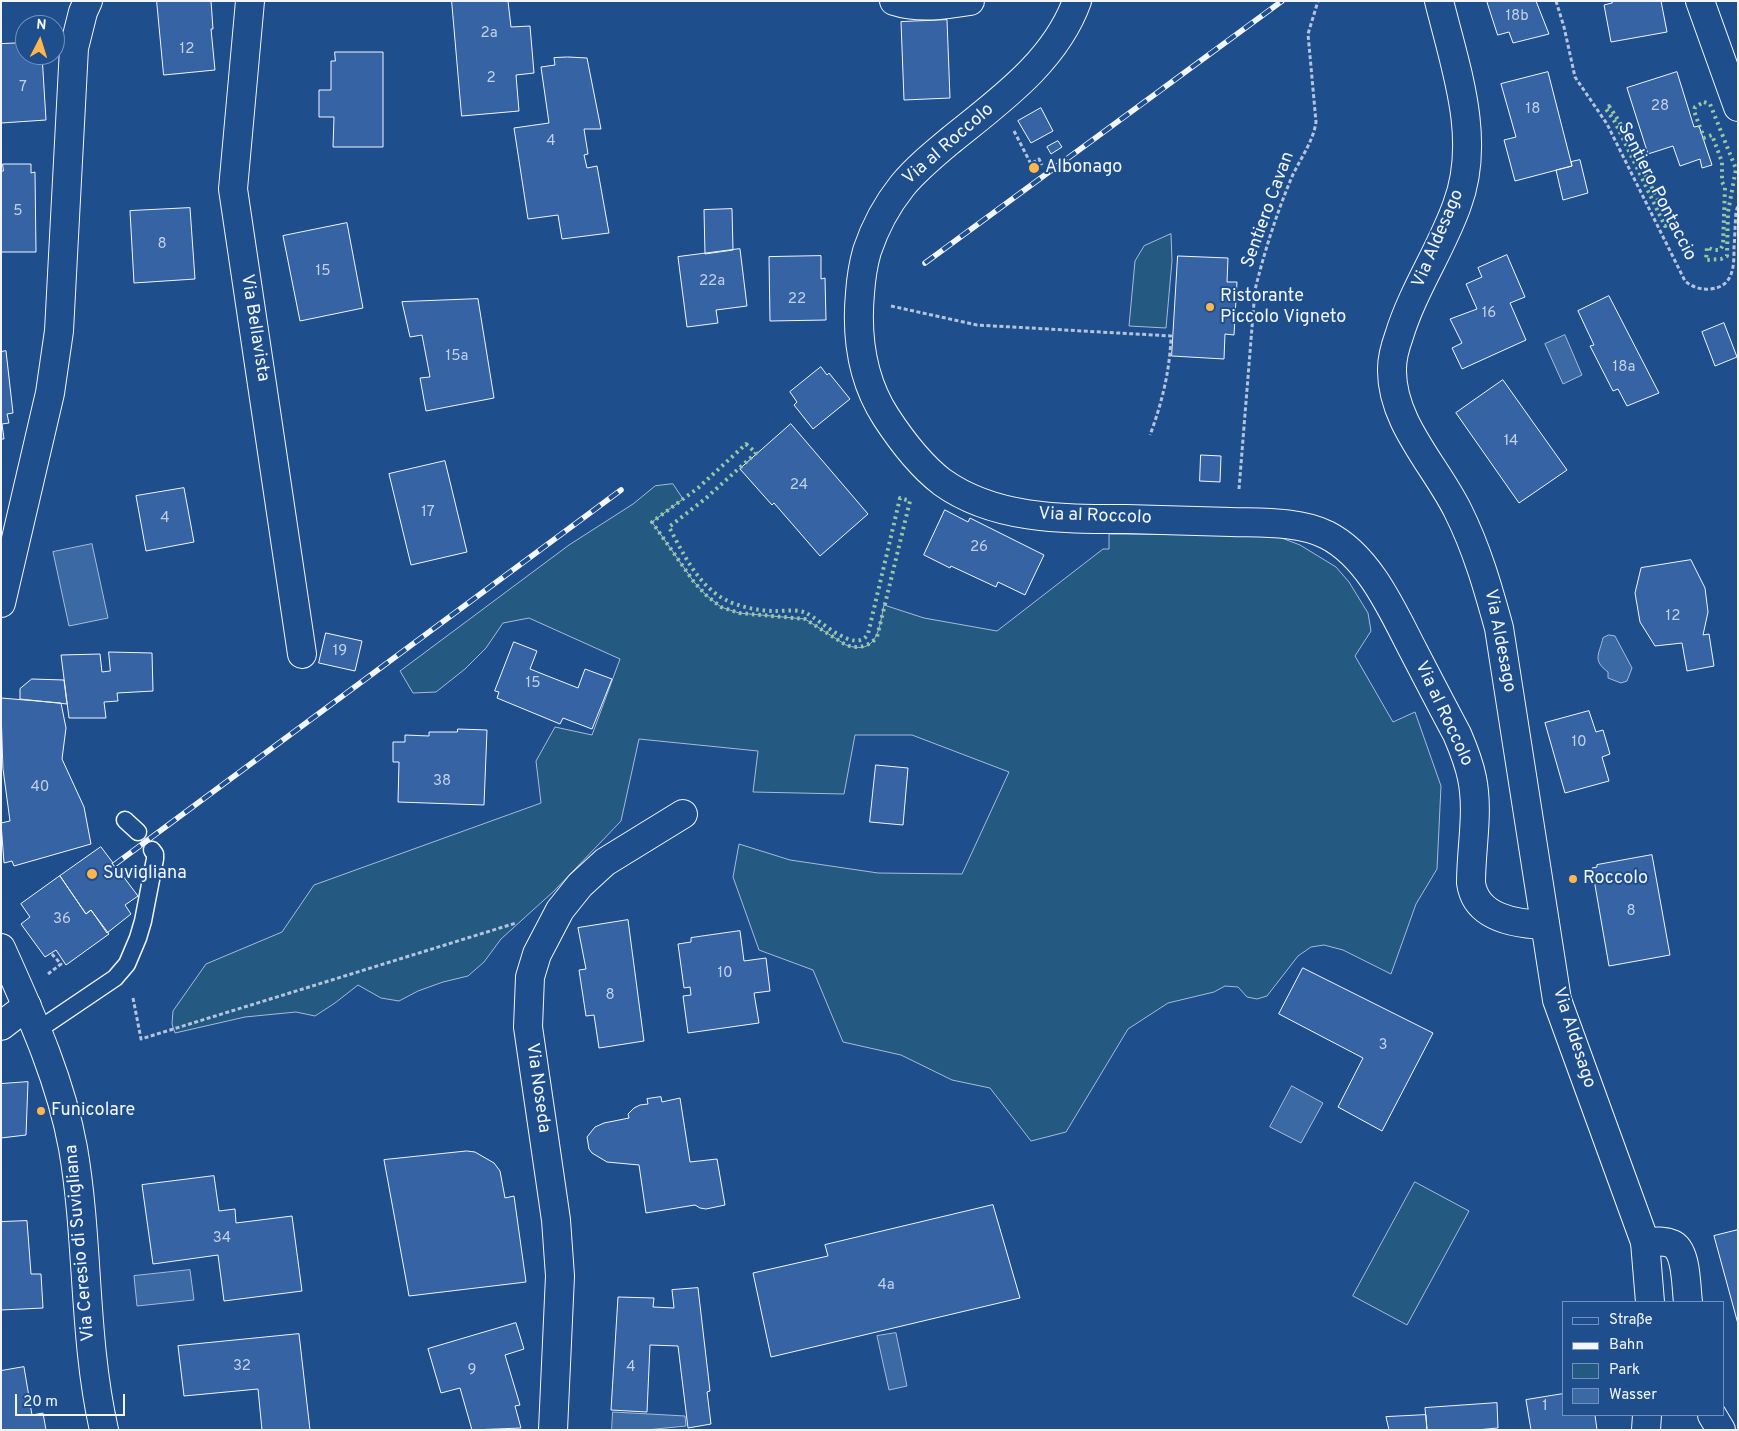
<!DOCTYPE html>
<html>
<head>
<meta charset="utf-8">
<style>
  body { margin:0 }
  #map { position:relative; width:1739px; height:1431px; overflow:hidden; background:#1f4e8c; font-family:Overpass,sans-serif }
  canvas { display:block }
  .frame { position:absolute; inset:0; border:2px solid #f2f6ff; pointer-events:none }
  .legend { position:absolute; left:1562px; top:1301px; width:162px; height:115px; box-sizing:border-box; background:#1f4e8c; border:1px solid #7391ba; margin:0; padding:6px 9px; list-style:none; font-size:15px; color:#f2f6ff }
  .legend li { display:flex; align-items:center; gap:10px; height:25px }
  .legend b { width:25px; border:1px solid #7391ba }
  .north { position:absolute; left:15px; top:15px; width:50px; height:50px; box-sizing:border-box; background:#1f4e8c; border:1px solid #7391ba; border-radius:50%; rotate:5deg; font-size:14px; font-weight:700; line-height:20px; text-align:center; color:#f2f6ff }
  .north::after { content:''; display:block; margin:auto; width:18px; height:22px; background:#ffb74d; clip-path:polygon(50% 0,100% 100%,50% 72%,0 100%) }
  .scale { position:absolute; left:15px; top:1394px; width:110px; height:22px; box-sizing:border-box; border:2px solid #f2f6ff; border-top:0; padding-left:6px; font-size:15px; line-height:18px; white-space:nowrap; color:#f2f6ff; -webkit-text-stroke:4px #1f4e8c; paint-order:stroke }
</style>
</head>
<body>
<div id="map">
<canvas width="1739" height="1431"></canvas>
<div class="frame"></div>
<ul class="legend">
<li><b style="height:6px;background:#1f4e8c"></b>Straße</li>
<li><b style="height:6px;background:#f2f6ff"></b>Bahn</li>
<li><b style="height:14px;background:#245a82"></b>Park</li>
<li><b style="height:14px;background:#3b69a3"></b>Wasser</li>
</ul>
<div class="north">N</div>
<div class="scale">20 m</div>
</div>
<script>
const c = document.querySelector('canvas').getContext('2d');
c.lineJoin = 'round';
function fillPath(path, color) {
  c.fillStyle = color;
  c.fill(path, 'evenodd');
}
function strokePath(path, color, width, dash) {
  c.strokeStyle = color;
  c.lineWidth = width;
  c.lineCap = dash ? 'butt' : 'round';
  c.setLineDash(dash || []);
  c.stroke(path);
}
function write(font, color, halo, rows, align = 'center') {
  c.font = font + ' Overpass,sans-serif';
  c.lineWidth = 4;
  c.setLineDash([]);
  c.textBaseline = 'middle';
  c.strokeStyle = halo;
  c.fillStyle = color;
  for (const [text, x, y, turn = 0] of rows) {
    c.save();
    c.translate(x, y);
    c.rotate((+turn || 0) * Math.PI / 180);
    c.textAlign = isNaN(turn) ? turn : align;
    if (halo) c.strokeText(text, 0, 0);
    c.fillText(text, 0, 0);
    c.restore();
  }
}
const green = new Path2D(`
  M 1171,234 L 1172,261 L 1166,328 L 1129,326 L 1135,261 L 1144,246 Z
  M 673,484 L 683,499 L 652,522 L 694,582 L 706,595 L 721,607 L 739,613 L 805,619 L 846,645 C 878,656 879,628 884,605 L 924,618 L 997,631 L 1103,549 L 1109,549 L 1109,534 L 1257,535 L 1279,537 L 1300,545 L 1336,567 L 1349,582 L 1368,613 L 1371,631 L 1355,656 L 1393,722 L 1415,712 L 1441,786 L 1437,869 L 1416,904 L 1391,974 L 1343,950 L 1324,945 L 1311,947 L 1298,956 L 1267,996 L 1257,999 L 1247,997 L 1238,987 L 1225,986 L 1214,992 L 1168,1003 L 1128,1029 L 1066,1132 L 1031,1141 L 990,1088 L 952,1080 L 901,1055 L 843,1042 L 813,970 L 759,950 L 733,877 L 739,844 L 790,860 L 878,873 L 962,874 L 1009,772 L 912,735 L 855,735 L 844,794 L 753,792 L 758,751 L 639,739 L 621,821 L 554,891 L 501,939 L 484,962 L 468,976 L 443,982 L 418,991 L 399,1001 L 381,998 L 358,985 L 335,1003 L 315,1016 L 296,1012 L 245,1017 L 175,1033 L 172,1024 L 173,1011 L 206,964 L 282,932 L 314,885 L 541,803 L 536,761 L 555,727 L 592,735 L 620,659 L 529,618 L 503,623 L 486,648 L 465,669 L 436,692 L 413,693 L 400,671 L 569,545 L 633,504 L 655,486 Z
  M 1415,1182 L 1469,1211 L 1407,1325 L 1353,1296 Z`);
fillPath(green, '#245a82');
strokePath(green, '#a8bbd7', 1);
const water = new Path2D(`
  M 1565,335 L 1582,375 L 1563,384 L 1545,344 Z
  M 92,544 L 108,618 L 69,626 L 53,552 Z
  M 1609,635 L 1615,636 L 1632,668 L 1627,681 L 1621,683 L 1608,678 L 1608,672 C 1592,660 1599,655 1603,638 Z
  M 1292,1086 L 1323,1103 L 1301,1143 L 1270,1127 Z
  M 190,1270 L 194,1300 L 137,1306 L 134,1276 Z
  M 896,1333 L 907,1386 L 889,1390 L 877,1336 Z
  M 613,1412 L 685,1416 L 686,1426 L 646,1430 L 612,1430 Z`);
fillPath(water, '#3b69a3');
strokePath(water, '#a8bbd7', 1);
const building = new Path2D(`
  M 157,1 L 211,1 L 213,29 L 211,29 L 215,70 L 164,75 Z
  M 452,1 L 508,1 L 511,27 L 530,26 L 534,73 L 516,75 L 519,111 L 462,116 Z
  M 1487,1 L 1536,1 L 1549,34 L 1513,43 L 1509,32 L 1498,35 Z
  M 1612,1 L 1661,1 L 1667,32 L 1611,42 L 1604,5 L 1612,3 Z
  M 947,20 L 950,98 L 904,100 L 901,22 Z
  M 25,43 L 25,55 L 42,55 L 46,120 L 1,123 L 1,44 Z
  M 335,52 L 383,52 L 383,147 L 333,147 L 334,117 L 319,117 L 319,90 L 331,90 L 331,61 L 335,61 Z
  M 568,57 L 587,58 L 601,129 L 584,129 L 588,154 L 584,155 L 587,168 L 597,166 L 609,233 L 562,239 L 558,215 L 528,219 L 514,128 L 549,123 L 541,67 L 555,65 L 554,58 Z
  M 1548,72 L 1572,166 L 1515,181 L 1504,140 L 1516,137 L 1501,84 Z
  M 1677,72 L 1694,127 L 1699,126 L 1712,165 L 1702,168 L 1700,159 L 1680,166 L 1673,146 L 1648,154 L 1627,88 Z
  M 1041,108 L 1053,131 L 1031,143 L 1018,121 Z
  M 1058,141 L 1062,147 L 1051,154 L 1047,147 Z
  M 1580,160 L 1588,193 L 1563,200 L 1556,170 L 1572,166 L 1571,162 Z
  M 3,164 L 31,164 L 31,173 L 35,172 L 36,252 L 1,252 L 1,171 L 3,171 Z
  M 190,208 L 195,279 L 134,283 L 130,211 Z
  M 732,209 L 733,250 L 705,254 L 704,210 Z
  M 347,223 L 363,308 L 300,321 L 283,236 Z
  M 740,249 L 747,306 L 716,310 L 718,323 L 687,327 L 678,257 Z
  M 1507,255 L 1525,297 L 1510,303 L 1526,340 L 1462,369 L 1452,348 L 1462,343 L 1450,319 L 1477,309 L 1466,284 L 1482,277 L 1478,268 Z
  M 821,256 L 821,279 L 825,278 L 826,320 L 770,321 L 769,257 Z
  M 1178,256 L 1228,258 L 1227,282 L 1237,282 L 1234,335 L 1225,334 L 1224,359 L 1172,356 Z
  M 1609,296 L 1659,393 L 1627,406 L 1618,389 L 1613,391 L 1590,346 L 1594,345 L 1578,311 Z
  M 478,299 L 494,398 L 426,411 L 420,378 L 430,377 L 422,335 L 410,337 L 402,302 Z
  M 1724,323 L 1737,357 L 1715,366 L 1702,332 Z
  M 6,351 L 13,413 L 7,414 L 9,423 L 2,424 L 4,439 L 1,439 L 1,352 Z
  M 821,367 L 827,375 L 829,373 L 850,399 L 813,429 L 794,405 L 797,402 L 790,392 Z
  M 1503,380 L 1567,470 L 1519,503 L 1456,413 Z
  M 791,424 L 868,514 L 820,556 L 774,503 L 772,505 L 740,469 Z
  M 1201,455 L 1221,456 L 1220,482 L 1200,481 Z
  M 445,461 L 467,552 L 411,565 L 389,474 Z
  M 184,488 L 194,542 L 146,551 L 136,496 Z
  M 945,510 L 968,522 L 970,518 L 1044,555 L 1025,595 L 998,582 L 996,587 L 951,566 L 950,568 L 924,555 Z
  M 1691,560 L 1705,588 L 1708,612 L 1703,635 L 1709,634 L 1714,666 L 1687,671 L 1682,643 L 1655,646 L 1640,622 L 1635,593 L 1641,568 Z
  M 326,633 L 362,641 L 355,671 L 319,663 Z
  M 514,642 L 537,651 L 530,669 L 578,688 L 585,669 L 612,679 L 592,729 L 563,718 L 560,724 L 497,698 L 499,692 L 495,691 Z
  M 109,652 L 152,653 L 153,691 L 117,693 L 118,701 L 104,702 L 106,718 L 69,718 L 61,655 L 100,654 L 102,672 L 110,671 Z
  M 32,679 L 64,680 L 67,704 L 20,699 L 20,689 Z
  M 1,698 L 61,703 L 66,728 L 62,759 L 84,807 L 91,844 L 14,866 L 12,861 L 4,863 L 1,823 L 10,821 L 3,769 Z
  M 1589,711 L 1596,732 L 1603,730 L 1610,754 L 1602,757 L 1609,781 L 1565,793 L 1545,723 Z
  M 458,729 L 487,730 L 484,805 L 398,802 L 399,762 L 393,762 L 393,742 L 405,742 L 405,735 L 429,736 L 429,732 L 457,732 Z
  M 876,765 L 908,768 L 903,825 L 870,822 Z
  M 101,847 L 138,896 L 125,905 L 131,914 L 107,933 L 91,910 L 86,914 L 60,876 Z
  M 1652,855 L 1670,955 L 1609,966 L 1592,868 L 1597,867 L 1597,865 Z
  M 60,876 L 86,914 L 91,910 L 109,934 L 66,965 L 56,950 L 45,957 L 21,924 L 30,917 L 21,904 Z
  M 628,920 L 644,1041 L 599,1048 L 594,1015 L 586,1016 L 579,970 L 586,969 L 578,928 Z
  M 740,931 L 744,961 L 766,958 L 770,991 L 754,993 L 759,1023 L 688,1033 L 683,996 L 691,995 L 690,987 L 684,988 L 678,944 L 691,942 L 691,938 Z
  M 1303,968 L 1433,1033 L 1382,1131 L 1338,1107 L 1363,1058 L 1279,1014 Z
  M 28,1082 L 26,1135 L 1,1138 L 1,1084 Z
  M 661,1097 L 662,1102 L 680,1098 L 690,1162 L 717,1159 L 725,1205 L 706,1209 L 700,1208 L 695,1205 L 646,1213 L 639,1165 L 607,1162 L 592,1153 L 589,1149 L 587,1137 L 595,1127 L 604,1123 L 629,1118 L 628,1114 L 634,1108 L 640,1105 L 648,1104 L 647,1099 Z
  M 467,1151 L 475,1152 L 494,1163 L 500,1171 L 505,1198 L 514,1196 L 526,1282 L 409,1296 L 384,1160 Z
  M 214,1176 L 219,1211 L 235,1209 L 236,1223 L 292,1216 L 302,1291 L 224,1301 L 218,1255 L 153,1264 L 142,1185 Z
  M 993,1205 L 1020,1298 L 771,1357 L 753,1273 L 828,1256 L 825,1245 Z
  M 27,1221 L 31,1274 L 41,1274 L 43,1308 L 1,1310 L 1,1222 Z
  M 1738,1230 L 1738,1324 L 1714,1236 Z
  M 698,1288 L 710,1391 L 707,1392 L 711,1424 L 688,1428 L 678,1346 L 650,1345 L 647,1412 L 611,1410 L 618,1297 L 654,1298 L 653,1307 L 674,1308 L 672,1290 Z
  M 516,1323 L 524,1349 L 505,1355 L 520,1405 L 515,1406 L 521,1428 L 472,1430 L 460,1388 L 441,1393 L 428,1349 Z
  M 299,1334 L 310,1430 L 262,1430 L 258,1389 L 184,1396 L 178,1346 Z
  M 24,1367 L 32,1415 L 43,1413 L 46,1430 L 1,1430 L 1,1371 Z
  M 1563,1394 L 1563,1415 L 1595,1415 L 1597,1430 L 1531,1430 L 1526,1400 Z
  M 1497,1403 L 1498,1428 L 1476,1430 L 1427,1430 L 1425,1408 Z
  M 1426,1415 L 1427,1430 L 1389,1430 L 1386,1417 Z`);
fillPath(building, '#3563a3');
strokePath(building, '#f2f6ff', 1);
const service = new Path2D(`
  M 125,820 L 138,832
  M 38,1030 L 115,978 L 127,964 L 138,938 L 143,921 L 155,859 L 155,854 L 152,850`);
const minor = new Path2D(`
  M 250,1 L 233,189 L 302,654
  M 894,1 C 919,9 945,5 970,1
  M 1077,1 C 1055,62 999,101 951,140 C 933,155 916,169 902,186 C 886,206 875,227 867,251 C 863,265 861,279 860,293 C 856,337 862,380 886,417 C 901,440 920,465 942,482 C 995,520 1064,519 1126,519 C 1161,520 1196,521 1231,522 C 1261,523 1299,521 1327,535 C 1370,557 1393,612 1414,652 C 1428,679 1442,706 1457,734 C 1463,748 1469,763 1472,778 C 1479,812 1471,848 1471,883 C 1476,918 1515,924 1545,925
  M 1,603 L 50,393 L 59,331 L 74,48 L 83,12 L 88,1
  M 1,1026 L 27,1006
  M 1645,1242 C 1654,1242 1664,1240 1672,1244 C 1687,1250 1686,1288 1688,1302
  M 1712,1415 L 1721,1430
  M 553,1430 L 560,1276 L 556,1220 L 528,1027 L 530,977 L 537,954 L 560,910 L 580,885 L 605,862 L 683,814`);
const tertiary = new Path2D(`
  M 1439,1 C 1455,66 1482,139 1457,205 C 1441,250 1413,290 1399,336 C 1395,347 1392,358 1392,369 C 1391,422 1436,466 1458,511 C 1477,549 1488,588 1499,628 L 1557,1000 L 1645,1242 L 1650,1302
  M 1700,1 L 1738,107
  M 1646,1430 L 1647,1415`);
const secondary = new Path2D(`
  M 1,948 C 30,1013 60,1077 73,1148 C 89,1241 83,1337 104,1430`);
strokePath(service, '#f2f6ff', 19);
strokePath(minor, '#f2f6ff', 30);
strokePath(tertiary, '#f2f6ff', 30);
strokePath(secondary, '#f2f6ff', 30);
strokePath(new Path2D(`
  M 1556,1 L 1564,27 L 1575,77 L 1607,124 L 1685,281 C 1692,287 1701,290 1710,289 C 1734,287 1734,266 1734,247 C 1735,236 1735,224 1736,212 L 1738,205
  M 1014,131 L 1031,164 L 1039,159 L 1042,165
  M 891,306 L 977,325 L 1171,336 C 1170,370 1162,403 1150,435
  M 1239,489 L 1255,290 C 1264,253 1276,215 1291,179 C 1299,160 1313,143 1316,122 L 1308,34 L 1318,1
  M 48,974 L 61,964 L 51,953
  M 133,998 L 141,1039 L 516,923`), '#b3c4dc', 3, [4, 2.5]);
strokePath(service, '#1f4e8c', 16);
strokePath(minor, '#1f4e8c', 28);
strokePath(tertiary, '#1f4e8c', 28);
strokePath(secondary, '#1f4e8c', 28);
const rail = new Path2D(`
  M 925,263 L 1282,1
  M 114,865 L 621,490`);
strokePath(rail, '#f2f6ff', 5.5);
strokePath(rail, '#1f4e8c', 4, [11]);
strokePath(new Path2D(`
  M 1704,102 L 1710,104 L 1736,169 L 1728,212 L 1727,256 L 1721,259 L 1706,260 L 1707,247 L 1713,250 L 1720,250 L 1723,245 L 1725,187 L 1722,182 L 1722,162 L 1712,135 L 1704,138 L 1694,111 L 1695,107 Z
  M 1609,106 L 1619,121 L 1670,224 L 1665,226 L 1615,122 L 1606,109 Z
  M 746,444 L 756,453 L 705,499 L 669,527 C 683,553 697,584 724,599 C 738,607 760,611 776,611 C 785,611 798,609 806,613 C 821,620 855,655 868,634 L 900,498 L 910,501 L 877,637 C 869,647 857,649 846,645 L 805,619 L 739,613 L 721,607 L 706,595 L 694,582 L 652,522 L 698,488 Z`), '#97c8a6', 4, [2.5, 4]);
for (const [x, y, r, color] of [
  [1034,168,6,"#ffb74d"],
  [1210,307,5,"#ffb74d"],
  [92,874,6,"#ffb74d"],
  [1573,879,5,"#ffb74d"],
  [41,1111,5,"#ffb74d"]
]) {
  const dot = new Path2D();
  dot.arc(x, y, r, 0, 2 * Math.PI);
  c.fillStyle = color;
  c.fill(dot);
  strokePath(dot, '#1f4e8c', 2);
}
write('15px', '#c3d1e8', null, [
  ["18b",1517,17],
  ["2a",489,34],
  ["12",187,50],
  ["2",491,79],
  ["7",23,88],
  ["28",1660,107],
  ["18",1533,110],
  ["4",551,142],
  ["5",18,212],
  ["8",162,245],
  ["15",323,272],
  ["22a",712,282],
  ["22",797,300],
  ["16",1489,314],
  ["15a",457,357],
  ["18a",1624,368],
  ["14",1511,442],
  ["24",799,486],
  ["17",428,513],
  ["4",165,519],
  ["26",979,548],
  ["12",1673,617],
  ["19",340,652],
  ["15",533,684],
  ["10",1579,743],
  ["38",442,782],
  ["40",40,788],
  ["8",1631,912],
  ["36",62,920],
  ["10",725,974],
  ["8",610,996],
  ["3",1383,1046],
  ["34",222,1239],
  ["4a",886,1286],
  ["32",242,1367],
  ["4",631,1368],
  ["9",472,1371],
  ["1",1545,1407]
]);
write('18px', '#f2f6ff', '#1f4e8c', [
  ["Via al Roccolo",949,145,-41],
  ["Sentiero Pontaccio",1656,192,63],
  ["Sentiero Cavan",1269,210,-70],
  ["Via Aldesago",1439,239,-67],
  ["Via Bellavista",254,328,81],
  ["Via al Roccolo",1095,517,2],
  ["Via Aldesago",1499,641,79],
  ["Via al Roccolo",1443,714,65],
  ["Via Aldesago",1573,1038,72],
  ["Via Noseda",537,1088,82],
  ["Via Ceresio di Suvigliana",81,1243,-95]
]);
write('18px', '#f2f6ff', '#1f4e8c', [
  ["Albonago",1045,168],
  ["Ristorante",1220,297],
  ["Piccolo Vigneto",1220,318],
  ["Suvigliana",103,874],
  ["Roccolo",1583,879],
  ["Funicolare",51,1111]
], 'left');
</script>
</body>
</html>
